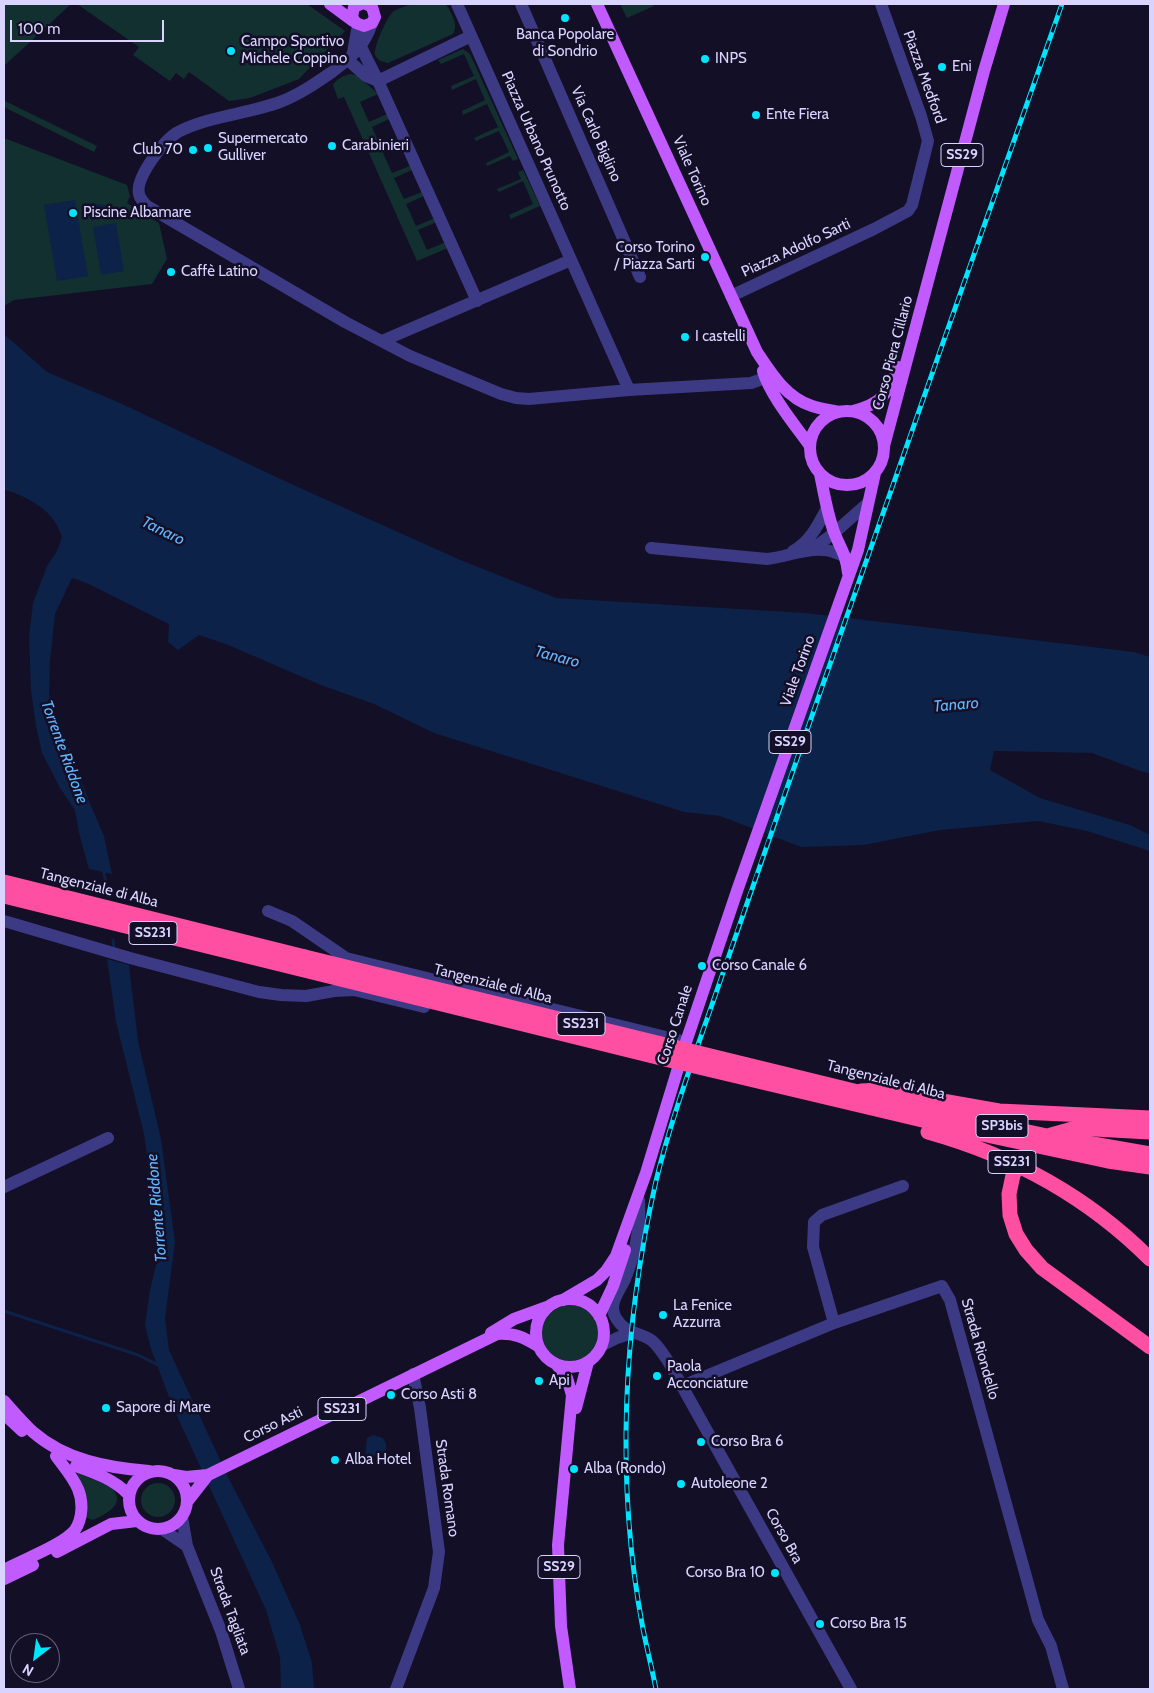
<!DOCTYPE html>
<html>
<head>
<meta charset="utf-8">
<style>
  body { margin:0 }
  #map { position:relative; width:1154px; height:1693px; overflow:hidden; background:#130f26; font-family:Cabin,sans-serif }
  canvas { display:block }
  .frame { position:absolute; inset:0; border:5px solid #d9d4ff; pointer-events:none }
  .north { position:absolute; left:10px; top:1633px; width:50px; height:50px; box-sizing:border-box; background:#130f26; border:1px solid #625e7d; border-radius:50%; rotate:210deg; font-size:14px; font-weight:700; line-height:20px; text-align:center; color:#d9d4ff }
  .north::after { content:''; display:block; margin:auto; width:18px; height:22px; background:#00e5ff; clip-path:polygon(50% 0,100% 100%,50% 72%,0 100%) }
  .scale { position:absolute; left:10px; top:20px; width:154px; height:22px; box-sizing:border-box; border:2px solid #d9d4ff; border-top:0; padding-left:6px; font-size:15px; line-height:18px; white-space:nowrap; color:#d9d4ff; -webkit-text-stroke:4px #130f26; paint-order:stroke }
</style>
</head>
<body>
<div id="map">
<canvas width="1154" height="1693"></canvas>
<div class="frame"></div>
<div class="north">N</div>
<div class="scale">100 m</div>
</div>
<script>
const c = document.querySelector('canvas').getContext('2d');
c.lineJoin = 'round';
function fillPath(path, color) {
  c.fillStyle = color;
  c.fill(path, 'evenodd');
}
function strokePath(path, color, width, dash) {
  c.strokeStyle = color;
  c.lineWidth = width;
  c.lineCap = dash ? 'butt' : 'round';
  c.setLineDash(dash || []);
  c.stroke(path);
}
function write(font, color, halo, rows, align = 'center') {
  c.font = font + ' Cabin,sans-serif';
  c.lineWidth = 5;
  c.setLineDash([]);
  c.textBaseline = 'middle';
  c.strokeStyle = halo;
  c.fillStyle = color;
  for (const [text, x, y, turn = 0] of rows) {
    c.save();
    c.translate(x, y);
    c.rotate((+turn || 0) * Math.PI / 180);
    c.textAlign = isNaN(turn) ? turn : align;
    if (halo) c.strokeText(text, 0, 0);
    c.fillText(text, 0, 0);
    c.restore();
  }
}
fillPath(new Path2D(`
  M 4,4 L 71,4 L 4,66 Z
  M 77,4 L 307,4 L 345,31 L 299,79 L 250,98 L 229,101 L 189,72 L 184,79 L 176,73 L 170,81 L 133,55 L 139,47 Z
  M 412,4 L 446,4 C 451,13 459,24 453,34 L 388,63 C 383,62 378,61 375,55 C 373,48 387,16 394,11 C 399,8 406,6 412,4 Z
  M 620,4 L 653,4 L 654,6 L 627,18 Z
  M 463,49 L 470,54 L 518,159 L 513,161 L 510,156 L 487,166 L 486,163 L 509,152 L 499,131 L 476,141 L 474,138 L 498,127 L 487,104 L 463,115 L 462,111 L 485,100 L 476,79 L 452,90 L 451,86 L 474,76 L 464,54 L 441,64 L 438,60 Z
  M 350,74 L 357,75 L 378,94 L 360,102 L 369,122 L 387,114 L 389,119 L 372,127 L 381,148 L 398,141 L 400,146 L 383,153 L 392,173 L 410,166 L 412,170 L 394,178 L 404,199 L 422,192 L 424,196 L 406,204 L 416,226 L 435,218 L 437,222 L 418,230 L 427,250 L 446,242 L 448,248 L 417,261 L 344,97 L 338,99 L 333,85 C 336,80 344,75 350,74 Z
  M 5,101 L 97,146 L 94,152 L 4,107 Z
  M 4,138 L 127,185 L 130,196 L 127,203 L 159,223 L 167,259 L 152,284 L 14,300 L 4,306 Z
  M 523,170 L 540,206 L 511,219 L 509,215 L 533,204 L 523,181 L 499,192 L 497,189 L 521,179 L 518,172 Z
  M542 1333a28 28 0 1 1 56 0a28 28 0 1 1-56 0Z
  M 72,1471 L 115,1488 L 114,1491 C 125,1505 104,1515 93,1520 L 84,1517 Z
  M141 1500a17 17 0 1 1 34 0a17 17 0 1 1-34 0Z`), '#12302f');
fillPath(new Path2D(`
  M 75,200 L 88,276 L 57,281 L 44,205 Z
  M 91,203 L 116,207 L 117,216 L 92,220 L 90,217 L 91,214 L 95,214 L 86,213 L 86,205 Z
  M 116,223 L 124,271 L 101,275 L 93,227 Z
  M 4,334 L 47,372 L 120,403 L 289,483 L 458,559 L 556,598 L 806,613 L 1134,652 L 1150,657 L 1150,773 L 1143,772 L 1092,753 L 994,751 L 990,770 L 1040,798 L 1130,825 L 1150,835 L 1150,851 L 1087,831 L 1038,821 L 940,830 L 864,845 L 801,847 L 720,816 L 684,812 L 434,733 L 374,704 L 321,685 L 226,644 L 199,635 L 178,650 L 168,642 L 169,624 L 89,584 L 72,578 L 55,614 L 50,661 L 49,696 L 89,801 L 104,836 L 112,874 L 89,869 L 79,833 L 75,810 L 60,788 L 42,753 L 36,726 L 31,690 L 29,637 L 33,603 L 47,566 L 57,551 L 62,537 C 60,532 58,527 55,522 C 46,507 20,493 4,490 Z
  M 107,959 L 129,965 L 138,1041 L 161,1139 L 175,1242 L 165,1318 L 169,1350 L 228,1477 L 272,1562 L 300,1625 L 312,1663 L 314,1689 L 281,1689 L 280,1657 L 266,1610 L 172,1405 L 151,1349 L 145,1325 L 150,1290 L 157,1261 L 158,1237 L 144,1134 L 116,1022 Z
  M 373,1435 L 383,1438 L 386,1444 L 386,1453 L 370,1457 L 365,1457 L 367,1438 Z`), '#0c2248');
strokePath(new Path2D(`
  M 103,869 L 109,897
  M 113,940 L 114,949
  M 4,1311 L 138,1355 L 158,1365`), '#0c2248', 3);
strokePath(new Path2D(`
  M 457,4 L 629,390
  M 521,4 L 640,277
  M 372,23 C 364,47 352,57 332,72 C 316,83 299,95 280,102 C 247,114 209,116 178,132 C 164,140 135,178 139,194 C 140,199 144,203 147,206 L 345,322 L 410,356 L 501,394 L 516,398 L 529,399 L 629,390 L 751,383 L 765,378
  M 361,47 L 378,81 L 477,301
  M 353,52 L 358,25
  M 348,60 L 366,76 L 378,81
  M 378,81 L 471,36
  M 731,296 L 874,229 L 908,211 L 912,205 L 928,141 L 921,116 L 881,4
  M 382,341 L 571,260
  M 651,548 L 767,559 C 786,557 805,548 823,550 C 831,550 839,554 846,557
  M 811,550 L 834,533 L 868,503
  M 793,551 C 810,542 818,525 827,508
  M 268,911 L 292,921 L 346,958 L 686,1042
  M 4,921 L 130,958 L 259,992 L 281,995 L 306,996 L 334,991 L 354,990 L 424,1007
  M 4,1187 L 108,1138
  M 639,1200 C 641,1228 635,1254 625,1279 C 621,1288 613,1298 613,1307 C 613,1311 614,1315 616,1318 C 626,1335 638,1331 651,1340 C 658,1345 663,1354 668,1361 L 851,1689
  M 834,1323 L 813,1247 L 814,1222 L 822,1215 L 903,1186
  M 601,1346 L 617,1338 L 632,1333
  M 682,1386 L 834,1323 L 942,1286 L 950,1300 L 1038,1620 L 1051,1646 L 1063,1689
  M 182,1517 L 187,1546 L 221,1631 L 239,1689
  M 162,1529 L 187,1546
  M 396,1689 L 434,1588 L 439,1552 L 420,1408 L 413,1374`), '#3d3a85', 12);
strokePath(new Path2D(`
  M 330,4 L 353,21
  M 361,4 L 354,7 L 352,17 L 356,23 L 364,26 L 372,23 L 375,17 L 372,7 L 366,4
  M 597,4 L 757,352 C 771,373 786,398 812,406 C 821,409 830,410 839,412
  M 763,371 C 770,395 795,425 810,446
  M810 448a37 37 0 1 1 74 0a37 37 0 1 1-74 0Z
  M 853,411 C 881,404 889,394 898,367
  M 884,446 L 984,71 L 1004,4
  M 820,474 C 824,493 827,513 834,532 C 841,550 846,554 848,573
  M536 1333a34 34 0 1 1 68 0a34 34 0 1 1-68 0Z
  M 563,1300 L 597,1280 L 606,1271 L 616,1256 L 646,1173 L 686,1042 L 738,888 L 858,550 L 875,473
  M 599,1316 L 613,1286 L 625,1250
  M 491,1333 L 514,1319 L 547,1307
  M 557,1365 L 567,1378 L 572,1395 L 558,1545 L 561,1626 L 570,1689
  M 4,1401 C 13,1411 23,1423 33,1432 C 65,1460 108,1468 149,1471
  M 576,1408 L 588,1362
  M 4,1414 L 22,1431
  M 76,1466 C 96,1473 115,1480 129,1495
  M129 1500a29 29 0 1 1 58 0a29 29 0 1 1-58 0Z
  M 174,1475 L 186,1477 L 208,1475 L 497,1334 C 515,1333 523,1337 538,1346
  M 187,1502 L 208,1475
  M 57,1552 L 111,1524 L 137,1521
  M 4,1570 C 22,1560 63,1545 75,1530 C 83,1518 83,1501 78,1489 C 73,1477 64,1467 56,1456
  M 4,1579 L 33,1565`), '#c25bff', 12);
strokePath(new Path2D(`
  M 4,882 L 305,957
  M 4,896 L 665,1059
  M 861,1091 L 880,1090 L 999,1111 L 1150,1118
  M 1150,1132 L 1076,1128 L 1051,1135 L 1033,1145 L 1021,1160 L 1013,1175 L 1009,1194 L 1010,1215 L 1016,1234 L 1026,1250 L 1042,1268 L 1150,1347`), '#ff4fa3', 15);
const rail = new Path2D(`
  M 656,1689 C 652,1669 647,1649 643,1629 C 615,1482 623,1326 656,1181 C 671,1119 694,1057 715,996 C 750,893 786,790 822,687 C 902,459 982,232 1062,4`);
strokePath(rail, '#00e5ff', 5);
strokePath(rail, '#130f26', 3, [9]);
strokePath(new Path2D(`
  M 305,957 L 977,1121 L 1047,1136 L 1150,1154
  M 665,1059 L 973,1132 L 1108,1161 L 1150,1167
  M 928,1132 C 1014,1156 1087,1196 1150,1259`), '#ff4fa3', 15);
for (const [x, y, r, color] of [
  [565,18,5,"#00e5ff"],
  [231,51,5,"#00e5ff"],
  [705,59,5,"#00e5ff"],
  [942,67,5,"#00e5ff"],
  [756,115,5,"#00e5ff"],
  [332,146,5,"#00e5ff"],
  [208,148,5,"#00e5ff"],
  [193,150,5,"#00e5ff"],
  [73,213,5,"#00e5ff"],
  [705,257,5,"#00e5ff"],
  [171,272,5,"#00e5ff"],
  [685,337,5,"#00e5ff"],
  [702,966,5,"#00e5ff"],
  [663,1315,5,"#00e5ff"],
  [657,1376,5,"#00e5ff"],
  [539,1381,5,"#00e5ff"],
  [391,1395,5,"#00e5ff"],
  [106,1408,5,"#00e5ff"],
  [701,1442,5,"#00e5ff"],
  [335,1460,5,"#00e5ff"],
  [574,1469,5,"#00e5ff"],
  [681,1484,5,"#00e5ff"],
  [775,1573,5,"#00e5ff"],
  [820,1624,5,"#00e5ff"]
]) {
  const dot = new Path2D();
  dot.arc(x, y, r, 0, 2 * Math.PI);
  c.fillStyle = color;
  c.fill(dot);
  strokePath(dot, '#130f26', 2);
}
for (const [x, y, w] of [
  [962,155,42],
  [790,742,42],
  [153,933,48],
  [581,1024,48],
  [1002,1126,52],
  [1012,1162,48],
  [342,1409,48],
  [559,1567,42]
]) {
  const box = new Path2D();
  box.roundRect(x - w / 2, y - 11.5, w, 23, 4);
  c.fillStyle = '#130f26';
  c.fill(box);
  strokePath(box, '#d9d4ff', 1);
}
write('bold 14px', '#d9d4ff', null, [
  ["SS29",962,155],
  ["SS29",790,742],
  ["SS231",153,933],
  ["SS231",581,1024],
  ["SP3bis",1002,1126],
  ["SS231",1012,1162],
  ["SS231",342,1409],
  ["SS29",559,1567]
]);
write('15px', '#d9d4ff', '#130f26', [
  ["Banca Popolare",565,35,"center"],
  ["di Sondrio",565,52,"center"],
  ["Campo Sportivo",241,42],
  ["Michele Coppino",241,59],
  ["INPS",715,59],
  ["Eni",952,67],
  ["Ente Fiera",766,115],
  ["Supermercato",218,139],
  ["Gulliver",218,156],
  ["Carabinieri",342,146],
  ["Club 70",183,150,"right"],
  ["Piscine Albamare",83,213],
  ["Corso Torino",695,248,"right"],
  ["/ Piazza Sarti",695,265,"right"],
  ["Caffè Latino",181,272],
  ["I castelli",695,337],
  ["Corso Canale 6",712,966],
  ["La Fenice",673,1306],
  ["Azzurra",673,1323],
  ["Paola",667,1367],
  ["Acconciature",667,1384],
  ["Api",549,1381],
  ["Corso Asti 8",401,1395],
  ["Sapore di Mare",116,1408],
  ["Corso Bra 6",711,1442],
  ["Alba Hotel",345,1460],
  ["Alba (Rondo)",584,1469],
  ["Autoleone 2",691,1484],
  ["Corso Bra 10",765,1573,"right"],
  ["Corso Bra 15",830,1624]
], 'left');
write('15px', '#d9d4ff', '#130f26', [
  ["Piazza Medford",924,77,70],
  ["Via Carlo Biglino",596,134,66],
  ["Piazza Urbano Prunotto",536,141,66],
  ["Viale Torino",692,171,66],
  ["Piazza Adolfo Sarti",796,248,-25],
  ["Corso Piera Cillario",893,353,-75],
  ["Viale Torino",798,671,-70],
  ["Tangenziale di Alba",99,888,14],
  ["Tangenziale di Alba",493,984,14],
  ["Corso Canale",675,1025,-72],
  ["Tangenziale di Alba",886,1080,14],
  ["Strada Riondello",980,1349,74],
  ["Corso Asti",273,1425,-26],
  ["Strada Romano",447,1488,82],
  ["Corso Bra",784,1536,61],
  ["Strada Tagliata",230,1611,70]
]);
write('italic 16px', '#62b6ff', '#130f26', [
  ["Tanaro",163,531,26],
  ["Tanaro",557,657,15],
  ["Tanaro",956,705,-5],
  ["Torrente Riddone",64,752,70],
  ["Torrente Riddone",157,1208,-95]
]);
</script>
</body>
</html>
